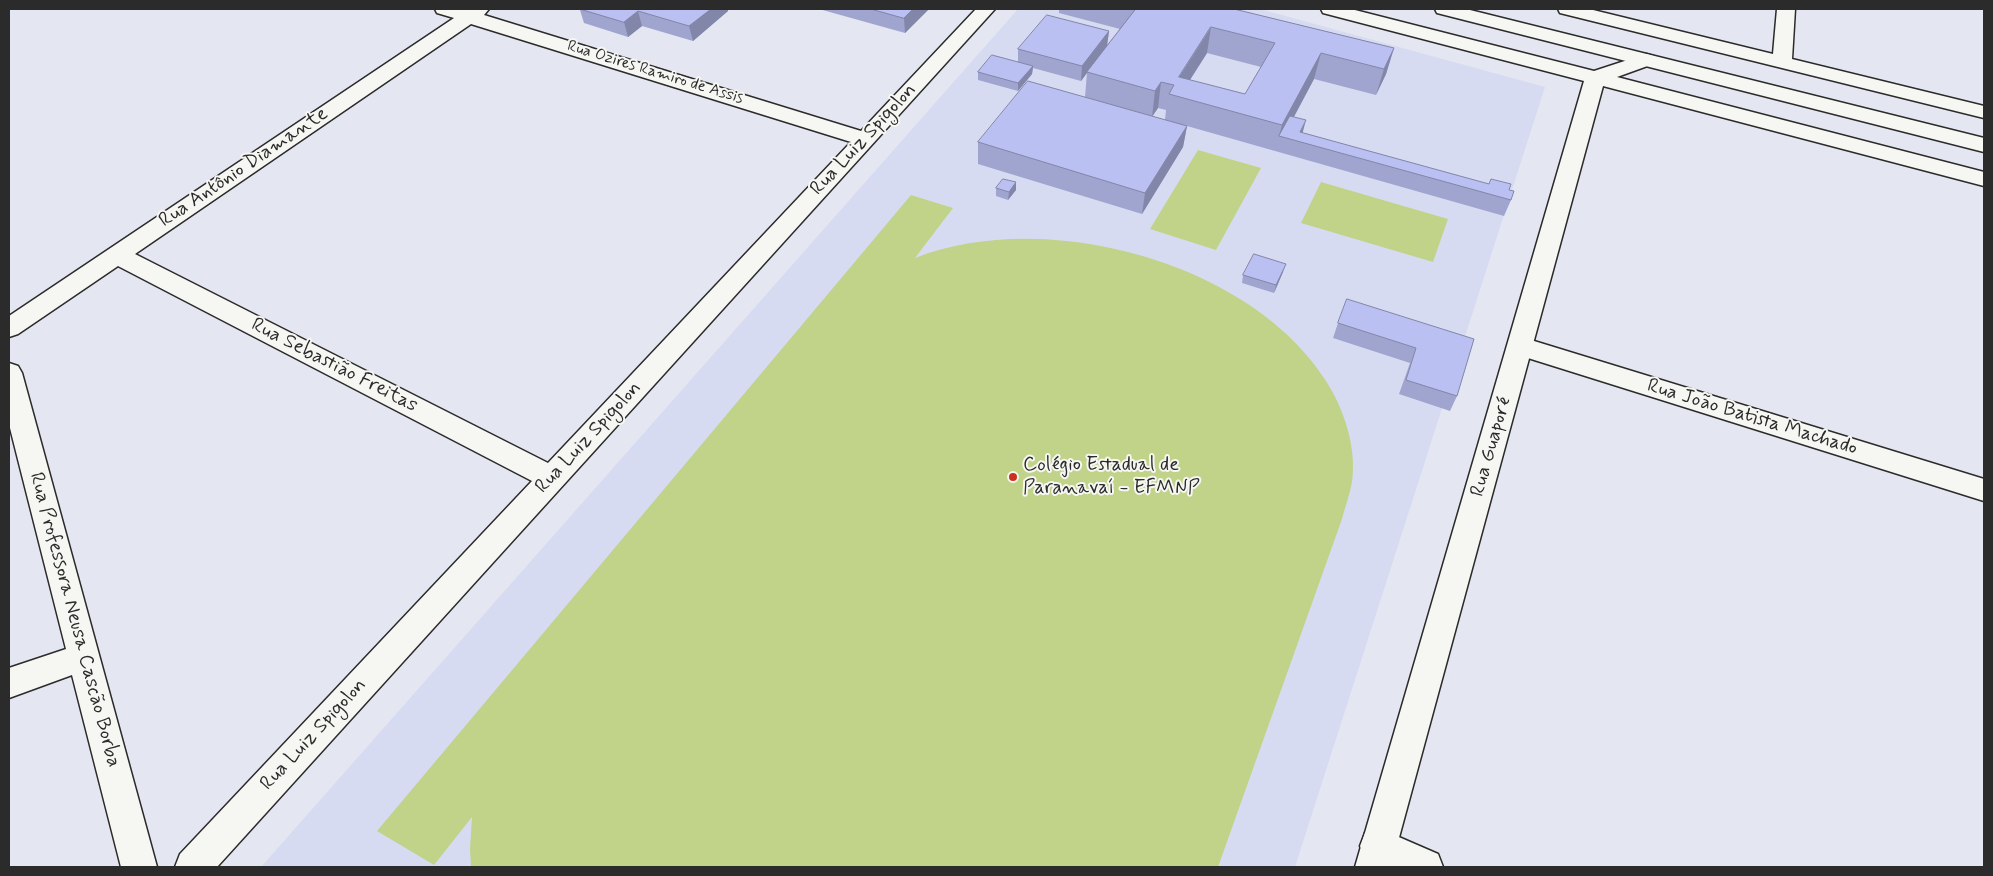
<!DOCTYPE html>
<html>
<head>
<meta charset="utf-8">
<style>
  body { margin:0 }
  #map { position:relative; width:1993px; height:876px; overflow:hidden; background:#e4e6f2; font-family:Mynerve,sans-serif }
  canvas { display:block }
  .frame { position:absolute; inset:0; border:10px solid #2b2b2b; pointer-events:none }
</style>
</head>
<body>
<div id="map">
<canvas width="1993" height="876"></canvas>
<div class="frame"></div>
</div>
<script>
const c = document.querySelector('canvas').getContext('2d');
c.lineJoin = 'round';
function fillPath(path, color) {
  c.fillStyle = color;
  c.fill(path, 'evenodd');
}
function strokePath(path, color, width, dash) {
  c.strokeStyle = color;
  c.lineWidth = width;
  c.lineCap = dash ? 'butt' : 'round';
  c.setLineDash(dash || []);
  c.stroke(path);
}
function write(font, color, halo, rows, align = 'center') {
  c.font = font + ' Mynerve,sans-serif';
  c.lineWidth = 4;
  c.setLineDash([]);
  c.textBaseline = 'middle';
  c.strokeStyle = halo;
  c.fillStyle = color;
  for (const [text, x, y, turn = 0] of rows) {
    c.save();
    c.translate(x, y);
    c.rotate((+turn || 0) * Math.PI / 180);
    c.textAlign = isNaN(turn) ? turn : align;
    if (halo) c.strokeText(text, 0, 0);
    c.fillText(text, 0, 0);
    c.restore();
  }
}
fillPath(new Path2D(`
  M 1018,9 L 1260,9 L 1545,87 L 1295,867 L 261,867 Z`), '#d7dbf2');
fillPath(new Path2D(`
  M 1198,150 L 1261,168 L 1216,250 L 1150,229 Z
  M 1321,182 L 1448,219 L 1433,262 L 1301,223 Z
  M 911,195 L 953,208 L 915,258 C 1044,207 1250,261 1326,381 C 1344,409 1357,448 1352,482 C 1350,494 1345,507 1342,519 L 1218,867 L 471,867 L 470,849 L 472,817 L 434,865 L 377,831 Z`), '#c0d389');
const street = new Path2D(`
  M 435,9 L 489,9 L 484,15 L 861,131 L 976,9 L 995,9 L 217,867 L 175,867 L 180,854 L 532,481 L 118,266 L 18,334 L 9,337 L 9,316 L 454,18 L 437,13 ZM 471,24 L 851,142 L 548,463 L 135,254 Z
  M 1521,337 L 1984,479 L 1984,501 L 1512,353 L 1508,346 L 1512,339 Z
  M 9,363 L 18,366 L 22,373 L 157,867 L 121,867 L 72,675 L 9,698 L 9,668 L 66,649 L 9,424 Z
  M 1378,828 L 1438,854 L 1443,867 L 1385,867 L 1365,859 L 1360,846 L 1365,833 Z`);
const secondary = new Path2D(`
  M 1321,9 L 1351,9 L 1594,71 L 1646,54 L 1653,56 L 1656,60 L 1653,64 L 1617,77 L 1984,172 L 1984,186 L 1603,86 L 1391,867 L 1355,867 L 1584,81 L 1323,13 Z
  M 1558,9 L 1589,9 L 1773,54 L 1777,9 L 1795,9 L 1792,59 L 1984,106 L 1984,118 L 1560,13 Z`);
const primary = new Path2D(`
  M 1435,9 L 1466,9 L 1984,138 L 1984,152 L 1437,13 Z`);
strokePath(street, '#2b2b2b', 3);
strokePath(secondary, '#2b2b2b', 3);
strokePath(primary, '#2b2b2b', 3);
fillPath(street, '#f6f6f2');
fillPath(secondary, '#f6f6f2');
fillPath(primary, '#f6f6f2');
fillPath(new Path2D(`
  M 576,9 L 728,9 L 728,11 L 693,41 L 642,26 L 628,37 L 584,23 L 580,10 Z
  M 819,9 L 929,9 L 905,33 Z
  M 1059,9 L 1234,9 L 1394,48 L 1386,74 L 1376,95 L 1314,79 L 1294,117 L 1303,133 L 1509,190 L 1511,200 L 1504,216 L 1187,126 L 1183,147 L 1142,214 L 978,164 L 978,142 L 1085,97 L 1087,73 L 1081,81 L 1033,68 L 1032,74 L 1018,91 L 978,80 L 978,72 L 1018,62 L 1018,49 L 1109,31 L 1107,46 L 1120,29 L 1059,13 ZM 1207,53 L 1261,67 L 1245,94 L 1190,80 ZM 1158,108 L 1166,110 L 1165,120 L 1152,116 Z
  M 1016,182 L 1016,190 L 1008,200 L 996,196 L 996,188 Z
  M 1283,272 L 1274,293 L 1242,283 L 1243,275 Z
  M 1338,323 L 1474,339 L 1457,396 L 1450,411 L 1399,394 L 1410,363 L 1333,338 Z`), '#a0a5cf');
fillPath(new Path2D(`
  M 711,9 L 728,9 L 728,11 L 693,41 L 689,26 Z
  M 913,9 L 929,9 L 905,33 L 904,18 Z
  M 638,11 L 642,26 L 628,37 L 624,22 Z
  M 1211,27 L 1207,53 L 1179,97 L 1179,77 Z
  M 1109,31 L 1107,46 L 1081,81 L 1082,66 Z
  M 1394,48 L 1386,74 L 1376,95 L 1384,69 Z
  M 1321,53 L 1314,79 L 1283,137 L 1279,136 L 1282,125 Z
  M 1033,66 L 1032,74 L 1018,91 L 1018,83 Z
  M 1161,82 L 1158,108 L 1152,117 L 1155,91 Z
  M 1306,120 L 1302,135 L 1300,132 Z
  M 1187,126 L 1183,147 L 1142,214 L 1145,193 Z
  M 1016,182 L 1016,190 L 1008,200 L 1009,192 Z
  M 1286,264 L 1283,272 L 1274,293 L 1276,285 Z`), '#8286a9');
const building = new Path2D(`
  M 580,9 L 711,9 L 689,26 L 638,11 L 624,22 Z
  M 871,9 L 913,9 L 904,18 Z
  M 1136,9 L 1234,9 L 1394,48 L 1384,69 L 1321,53 L 1282,125 L 1169,94 L 1174,85 L 1161,82 L 1155,91 L 1087,72 ZM 1211,27 L 1275,43 L 1245,94 L 1179,77 Z
  M 1047,15 L 1109,31 L 1082,66 L 1018,49 Z
  M 992,55 L 1033,66 L 1018,83 L 978,72 Z
  M 1028,81 L 1187,126 L 1145,193 L 978,142 Z
  M 1290,116 L 1306,120 L 1300,132 L 1489,184 L 1491,179 L 1511,184 L 1509,190 L 1514,191 L 1511,200 L 1279,136 Z
  M 1003,179 L 1016,182 L 1009,192 L 996,188 Z
  M 1254,254 L 1286,264 L 1276,285 L 1243,275 Z
  M 1347,299 L 1474,339 L 1457,396 L 1406,380 L 1416,348 L 1338,323 Z`);
fillPath(building, '#bac0f1');
strokePath(building, '#8286a9', 1);
for (const [x, y, r, color] of [
  [1013,477,5,"#c8321e"]
]) {
  const dot = new Path2D();
  dot.arc(x, y, r, 0, 2 * Math.PI);
  c.fillStyle = color;
  c.fill(dot);
  strokePath(dot, '#f6f6f2', 2);
}
write('16px', '#2b2b2b', '#f6f6f2', [
  ["Rua Ozires Ramiro de Assis",655,73,17]
]);
write('20px', '#2b2b2b', '#f6f6f2', [
  ["Rua Luiz Spigolon",864,140,-47],
  ["Rua Antônio Diamante",244,168,-34],
  ["Rua Sebastião Freitas",334,366,27],
  ["Rua João Batista Machado",1752,418,17],
  ["Rua Luiz Spigolon",589,438,-47],
  ["Rua Guaporé",1492,447,-74],
  ["Rua Professora Neusa Cascão Borba",74,620,75],
  ["Rua Luiz Spigolon",314,735,-47]
]);
write('20px', '#2b2b2b', '#f6f6f2', [
  ["Colégio Estadual de",1023,466],
  ["Paranavaí - EFMNP",1023,489]
], 'left');
</script>
</body>
</html>
